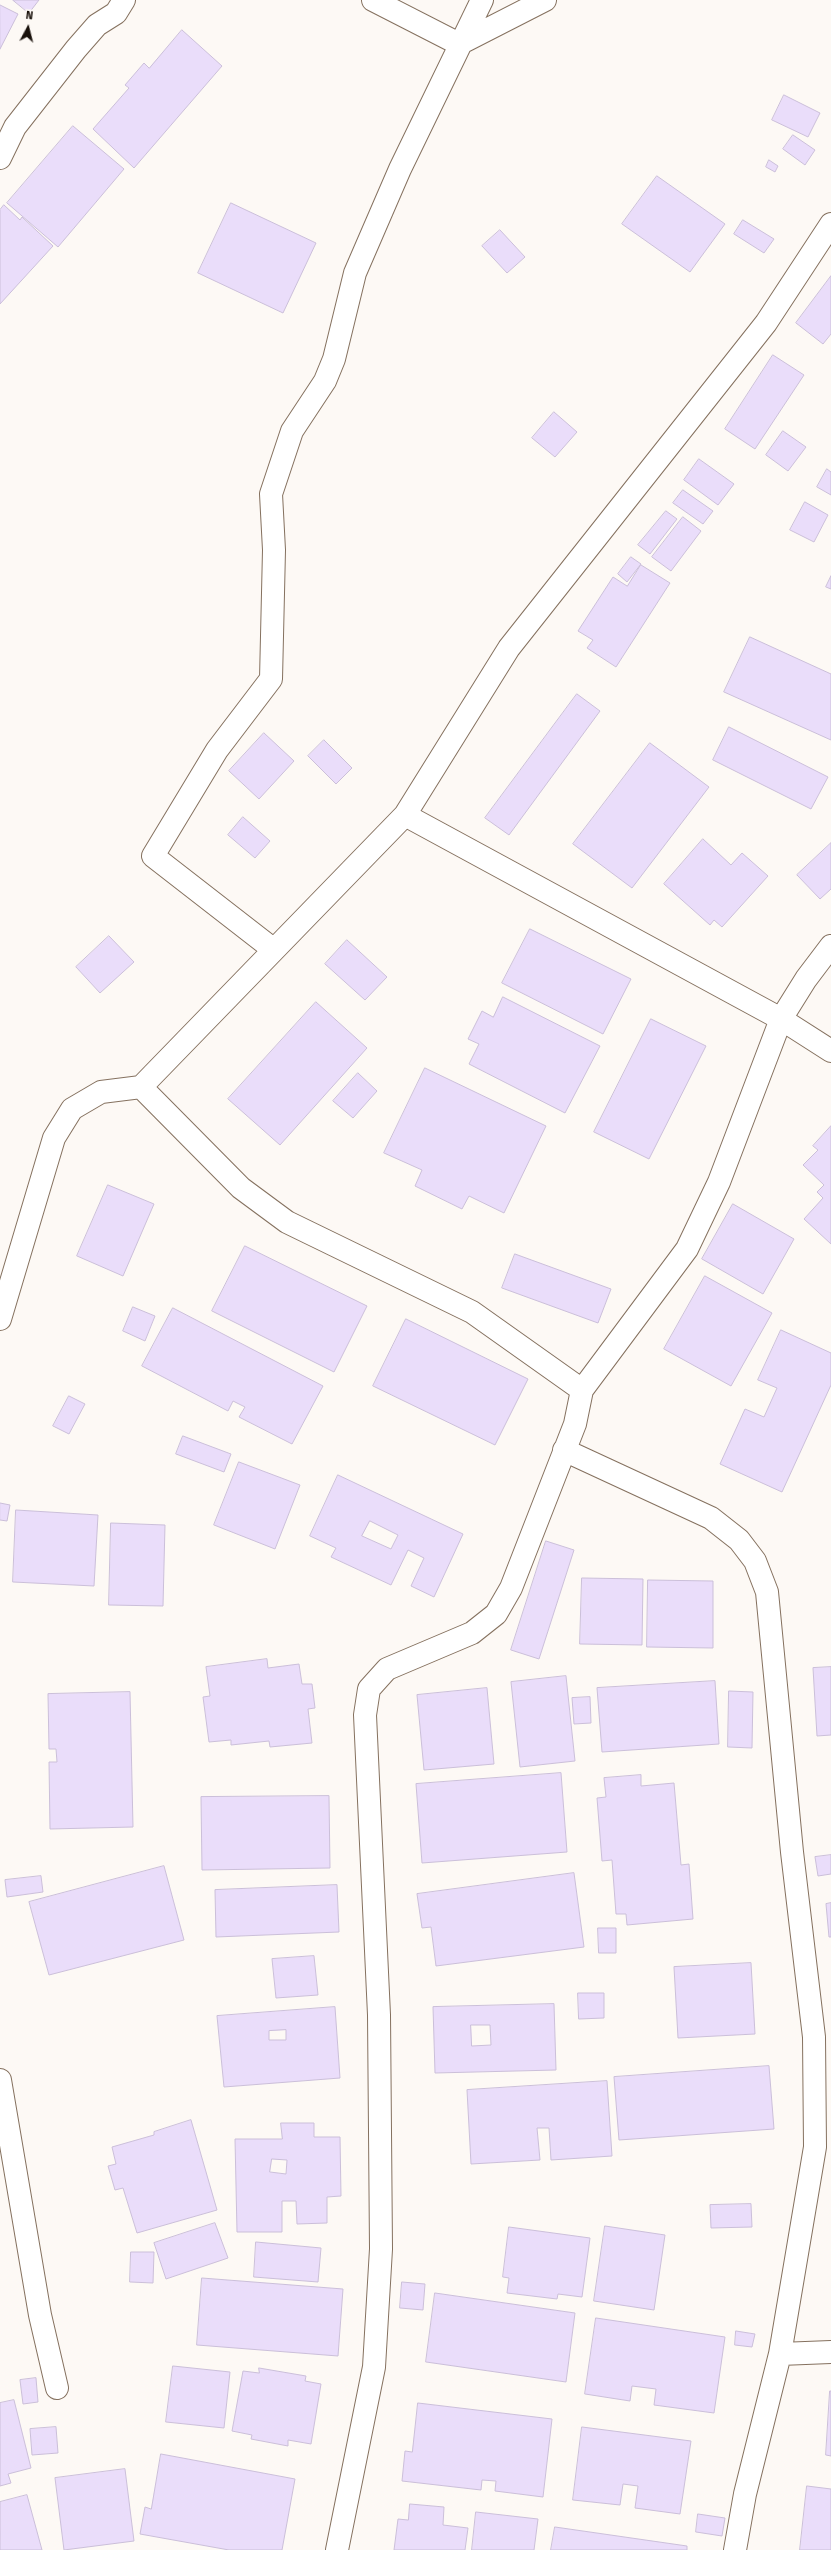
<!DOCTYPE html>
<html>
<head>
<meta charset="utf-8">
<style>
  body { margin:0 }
  #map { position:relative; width:831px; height:2550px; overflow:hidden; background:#fdf9f5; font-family:"Fira Sans",sans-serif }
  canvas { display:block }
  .north { position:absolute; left:8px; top:8px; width:40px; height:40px; -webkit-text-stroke:3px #fdf9f5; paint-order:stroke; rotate:7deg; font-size:11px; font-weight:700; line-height:16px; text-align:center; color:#19110b }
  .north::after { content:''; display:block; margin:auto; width:14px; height:18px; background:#19110b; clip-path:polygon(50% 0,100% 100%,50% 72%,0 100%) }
</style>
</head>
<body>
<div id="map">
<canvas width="831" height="2550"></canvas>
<div class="north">N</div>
</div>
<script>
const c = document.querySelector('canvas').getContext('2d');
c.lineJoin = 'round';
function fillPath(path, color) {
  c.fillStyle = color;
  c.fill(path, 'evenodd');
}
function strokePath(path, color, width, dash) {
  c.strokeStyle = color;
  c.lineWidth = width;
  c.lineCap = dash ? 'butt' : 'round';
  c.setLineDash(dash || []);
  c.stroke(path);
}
const building = new Path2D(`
  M 13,0 L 39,0 L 29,13 Z
  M 0,5 L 18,14 L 0,49 Z
  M 182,30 L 222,66 L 134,168 L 93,129 L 129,88 L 125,85 L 144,63 L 149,68 Z
  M 784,95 L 820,113 L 808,137 L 772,120 Z
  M 73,126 L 124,169 L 58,247 L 7,203 Z
  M 793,135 L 815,150 L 805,165 L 783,149 Z
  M 769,160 L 778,166 L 775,172 L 766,167 Z
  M 657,176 L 725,224 L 690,272 L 622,224 Z
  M 231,203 L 316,243 L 283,313 L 198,273 Z
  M 4,205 L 20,220 L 22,217 L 53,246 L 0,304 L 0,210 Z
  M 743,220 L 774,239 L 764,253 L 734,234 Z
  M 500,230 L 525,257 L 507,273 L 482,246 Z
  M 831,276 L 831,334 L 823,344 L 796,323 Z
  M 773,355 L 804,375 L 755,449 L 725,429 Z
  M 554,412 L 577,432 L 555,457 L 532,438 Z
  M 783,431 L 806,447 L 788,471 L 766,455 Z
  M 699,459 L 734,484 L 718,505 L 684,480 Z
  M 827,469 L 831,472 L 831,495 L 817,487 Z
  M 683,490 L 713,511 L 703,524 L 673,503 Z
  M 805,502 L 828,515 L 814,542 L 790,530 Z
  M 666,511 L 677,519 L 650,554 L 638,545 Z
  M 683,517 L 701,531 L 671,571 L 652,557 Z
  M 631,557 L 641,564 L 627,582 L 618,574 Z
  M 641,565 L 670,583 L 616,667 L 587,648 L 593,640 L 578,631 L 613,577 L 627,586 Z
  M 831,576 L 831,589 L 826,587 Z
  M 750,637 L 831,674 L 831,740 L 724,692 Z
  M 577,694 L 600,711 L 509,835 L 485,818 Z
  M 729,727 L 828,777 L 811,809 L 713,760 Z
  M 264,733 L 294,761 L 259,799 L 229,771 Z
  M 324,740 L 352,768 L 336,784 L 308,756 Z
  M 650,743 L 709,787 L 632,888 L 573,844 Z
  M 243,817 L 270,841 L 255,858 L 228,835 Z
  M 703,839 L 731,865 L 742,853 L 768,876 L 722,927 L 714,920 L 710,925 L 664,884 Z
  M 831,843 L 831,889 L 820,899 L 797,875 Z
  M 530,929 L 631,979 L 603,1034 L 502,983 Z
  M 109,936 L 134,962 L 100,993 L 76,967 Z
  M 347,940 L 387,977 L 365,1000 L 325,964 Z
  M 503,997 L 600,1046 L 565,1113 L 469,1064 L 479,1044 L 468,1039 L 482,1011 L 493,1017 Z
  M 316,1002 L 367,1048 L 280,1145 L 228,1099 Z
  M 651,1019 L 706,1046 L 649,1159 L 594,1132 Z
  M 425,1068 L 546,1126 L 504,1213 L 469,1196 L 462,1209 L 415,1186 L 422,1170 L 384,1153 Z
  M 358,1073 L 377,1091 L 353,1118 L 333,1101 Z
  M 831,1126 L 831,1244 L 804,1219 L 823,1198 L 817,1192 L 824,1185 L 803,1165 L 818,1150 L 813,1146 Z
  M 108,1185 L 154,1204 L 123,1276 L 77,1256 Z
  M 733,1204 L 794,1239 L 763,1294 L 702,1259 Z
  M 245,1246 L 367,1306 L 334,1372 L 212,1311 Z
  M 515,1254 L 611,1289 L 598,1323 L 502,1288 Z
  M 705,1276 L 772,1313 L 731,1386 L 664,1349 Z
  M 133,1307 L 155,1316 L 145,1341 L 123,1331 Z
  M 173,1308 L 323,1386 L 292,1444 L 239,1417 L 245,1407 L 233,1401 L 228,1411 L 142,1366 Z
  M 406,1319 L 528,1379 L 495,1445 L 373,1386 Z
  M 781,1330 L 831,1353 L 831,1385 L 782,1492 L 720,1464 L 745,1409 L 764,1417 L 777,1388 L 758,1380 Z
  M 69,1396 L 85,1404 L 69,1434 L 53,1426 Z
  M 183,1436 L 231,1454 L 224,1472 L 176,1454 Z
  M 239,1462 L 300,1485 L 275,1549 L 214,1525 Z
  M 338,1475 L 463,1534 L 434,1597 L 411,1586 L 424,1558 L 408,1550 L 391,1585 L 331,1557 L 336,1548 L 310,1536 ZM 370,1521 L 398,1535 L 391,1549 L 362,1536 Z
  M 0,1503 L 10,1505 L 7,1521 L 0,1520 Z
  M 16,1510 L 98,1515 L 94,1586 L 13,1582 Z
  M 111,1523 L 165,1525 L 163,1606 L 109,1605 Z
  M 546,1541 L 574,1550 L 539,1659 L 511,1650 Z
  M 582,1578 L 643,1579 L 642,1645 L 580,1644 Z
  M 648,1580 L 713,1581 L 713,1648 L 647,1647 Z
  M 267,1659 L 268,1668 L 299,1664 L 302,1684 L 312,1684 L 315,1708 L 308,1709 L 312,1743 L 270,1747 L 269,1741 L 231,1745 L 231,1740 L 209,1742 L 203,1697 L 210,1696 L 206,1667 Z
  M 831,1667 L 831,1735 L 817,1736 L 813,1668 Z
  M 566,1676 L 575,1761 L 520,1767 L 511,1682 Z
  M 715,1681 L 719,1744 L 602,1752 L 597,1688 Z
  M 487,1688 L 494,1764 L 424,1770 L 417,1695 Z
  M 729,1691 L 753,1692 L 752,1748 L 728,1747 Z
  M 130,1692 L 133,1827 L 50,1829 L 49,1762 L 57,1762 L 56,1749 L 49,1749 L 48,1694 Z
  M 590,1697 L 591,1723 L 574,1724 L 572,1698 Z
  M 561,1773 L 567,1852 L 422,1863 L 416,1784 Z
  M 641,1775 L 641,1786 L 674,1783 L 681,1865 L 689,1864 L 693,1919 L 627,1925 L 626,1914 L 616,1914 L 612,1860 L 602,1861 L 597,1798 L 606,1797 L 604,1778 Z
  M 329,1796 L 330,1868 L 202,1870 L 201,1797 Z
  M 831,1855 L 831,1874 L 818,1876 L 815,1857 Z
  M 164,1866 L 184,1940 L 49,1975 L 29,1902 Z
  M 574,1873 L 584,1947 L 436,1966 L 431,1927 L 422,1928 L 417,1894 Z
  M 41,1876 L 43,1892 L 7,1897 L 5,1880 Z
  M 337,1885 L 339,1932 L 216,1937 L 215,1890 Z
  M 831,1903 L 831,1937 L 829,1937 L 826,1904 Z
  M 598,1928 L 616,1928 L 616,1953 L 599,1953 Z
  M 314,1956 L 318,1995 L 276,1998 L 272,1959 Z
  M 751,1963 L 755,2034 L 678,2038 L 674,1967 Z
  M 578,1993 L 604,1993 L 604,2018 L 579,2019 Z
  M 554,2004 L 556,2070 L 435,2073 L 433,2007 ZM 471,2025 L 490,2025 L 491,2045 L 472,2046 Z
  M 335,2007 L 340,2078 L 224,2087 L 217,2016 ZM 286,2030 L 286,2040 L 269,2040 L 269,2031 Z
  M 769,2066 L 774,2129 L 619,2140 L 614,2077 Z
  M 607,2081 L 612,2156 L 551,2160 L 549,2128 L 537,2128 L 540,2160 L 471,2164 L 467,2090 Z
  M 191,2120 L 217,2210 L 137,2233 L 123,2188 L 115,2190 L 108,2166 L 116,2164 L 112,2147 L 154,2135 L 154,2132 Z
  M 281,2123 L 314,2123 L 314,2137 L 340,2137 L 341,2196 L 327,2197 L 327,2223 L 297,2224 L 296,2201 L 282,2201 L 282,2232 L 237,2232 L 235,2139 L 282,2139 ZM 272,2159 L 287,2160 L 286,2174 L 270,2172 Z
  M 751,2204 L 752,2227 L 711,2228 L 710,2205 Z
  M 215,2223 L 228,2258 L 166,2279 L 154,2243 Z
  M 605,2226 L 665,2235 L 654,2310 L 594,2301 Z
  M 509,2227 L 590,2238 L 582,2297 L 558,2294 L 557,2299 L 507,2293 L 509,2278 L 503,2277 Z
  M 256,2242 L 321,2248 L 318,2282 L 254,2277 Z
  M 131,2252 L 154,2252 L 153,2283 L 130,2282 Z
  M 202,2278 L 343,2289 L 338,2356 L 197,2345 Z
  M 402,2282 L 425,2284 L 423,2310 L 400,2308 Z
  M 435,2293 L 575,2313 L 566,2382 L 426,2362 Z
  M 596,2318 L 725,2337 L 714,2413 L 654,2405 L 656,2389 L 632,2386 L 630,2401 L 585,2394 Z
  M 736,2331 L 755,2334 L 752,2347 L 735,2345 Z
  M 173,2366 L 230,2372 L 224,2428 L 166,2422 Z
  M 259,2368 L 306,2376 L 305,2381 L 321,2384 L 311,2444 L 288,2440 L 288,2446 L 251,2439 L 252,2435 L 232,2431 L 243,2371 L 259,2373 Z
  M 36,2378 L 38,2402 L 23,2404 L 20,2380 Z
  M 830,2391 L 831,2391 L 831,2456 L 826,2455 Z
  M 14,2400 L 31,2468 L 8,2474 L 11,2483 L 0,2486 L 0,2403 Z
  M 418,2403 L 552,2419 L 543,2497 L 495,2491 L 496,2481 L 482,2480 L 481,2490 L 402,2481 L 405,2451 L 412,2452 Z
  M 56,2427 L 58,2453 L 32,2455 L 30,2429 Z
  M 582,2427 L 691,2441 L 680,2514 L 635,2508 L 638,2486 L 623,2484 L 620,2505 L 573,2500 Z
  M 161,2454 L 295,2479 L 282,2550 L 229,2550 L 140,2534 L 145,2507 L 151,2509 Z
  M 125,2469 L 134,2541 L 64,2550 L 55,2478 Z
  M 807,2486 L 831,2489 L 831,2550 L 800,2550 Z
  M 27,2495 L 42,2550 L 0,2550 L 0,2502 Z
  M 410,2504 L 444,2507 L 443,2525 L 468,2528 L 465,2550 L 394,2550 L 398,2519 L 408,2520 Z
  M 476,2512 L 538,2519 L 534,2550 L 472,2550 Z
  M 698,2514 L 725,2518 L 722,2536 L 696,2532 Z
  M 555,2527 L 687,2546 L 687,2550 L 551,2550 Z`);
fillPath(building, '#eaddfa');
strokePath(building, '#cbbfd9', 1);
const street = new Path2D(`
  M 373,0 L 459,44 L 545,0
  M 0,158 L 15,127 L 76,49 L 97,25 L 116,13 L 124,0
  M 405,815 L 781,1019 L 831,1051
  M 274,950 L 153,856 L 217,750 L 271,679 L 274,550 L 271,494 L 292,431 L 325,381 L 334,359 L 355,273 L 400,169 L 482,0
  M 141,1087 L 241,1188 L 287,1222 L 472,1312 L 582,1390
  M 0,1319 L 54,1138 L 72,1109 L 101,1092 L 141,1087 L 405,815 L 509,648 L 766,323 L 831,224
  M 564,1450 L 711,1518 L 739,1540 L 755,1561 L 767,1592 L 792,1852 L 814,2037 L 815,2147 L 780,2354 L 745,2494 L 735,2550
  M 0,2080 L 40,2315 L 57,2388
  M 780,2354 L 831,2352
  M 337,2550 L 374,2367 L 381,2249 L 379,2015 L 365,1715 L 369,1689 L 387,1669 L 472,1633 L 496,1614 L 511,1588 L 575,1424 L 582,1390 L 687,1249 L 719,1182 L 781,1019 L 806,979 L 831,946`);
strokePath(street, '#85715f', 24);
strokePath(street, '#fff', 22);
</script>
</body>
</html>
